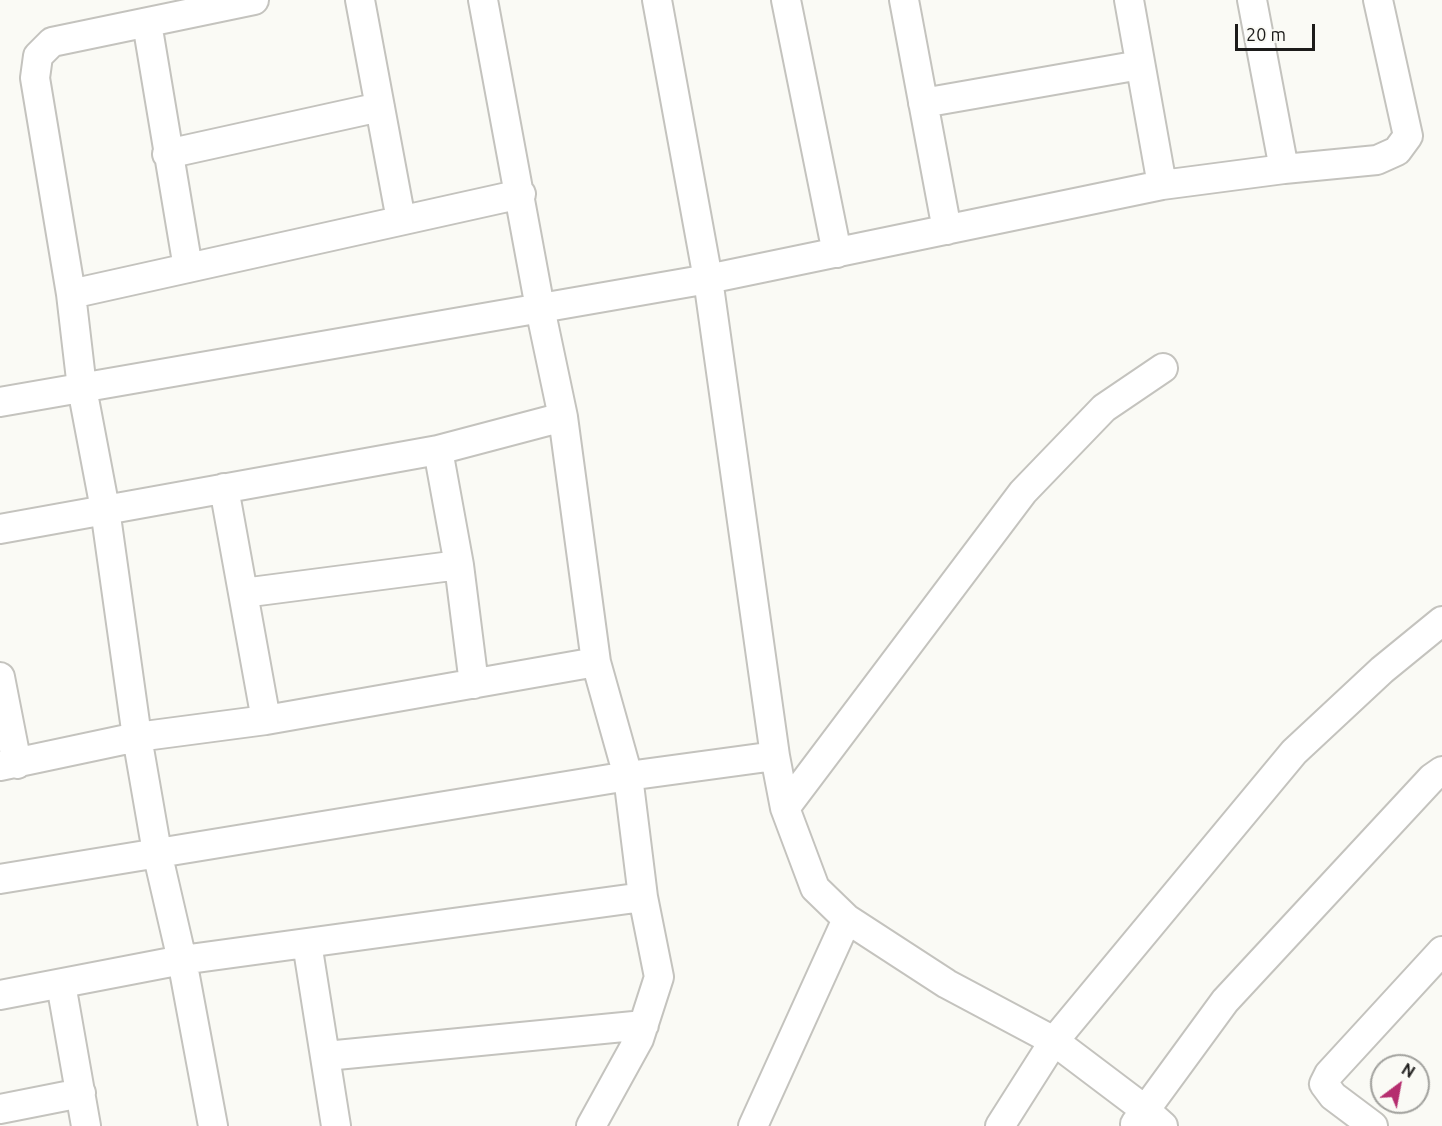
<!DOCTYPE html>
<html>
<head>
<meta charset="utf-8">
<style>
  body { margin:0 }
  #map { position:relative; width:1442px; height:1126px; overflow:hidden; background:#fafaf5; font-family:Ubuntu,sans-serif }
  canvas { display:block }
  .north { position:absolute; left:1370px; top:1054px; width:60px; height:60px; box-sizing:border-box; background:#fafaf5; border:2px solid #a1a19d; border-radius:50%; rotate:32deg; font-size:16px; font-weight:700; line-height:24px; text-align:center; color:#1c1b1a }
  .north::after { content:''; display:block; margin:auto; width:21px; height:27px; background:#b52e6f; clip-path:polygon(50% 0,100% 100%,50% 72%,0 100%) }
  .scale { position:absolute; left:1235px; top:24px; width:80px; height:27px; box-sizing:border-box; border:3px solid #1c1b1a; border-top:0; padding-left:8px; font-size:18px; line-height:21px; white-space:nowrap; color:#1c1b1a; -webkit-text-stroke:4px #fafaf5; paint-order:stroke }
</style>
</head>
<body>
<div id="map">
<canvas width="1442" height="1126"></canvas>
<div class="north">N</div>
<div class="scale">20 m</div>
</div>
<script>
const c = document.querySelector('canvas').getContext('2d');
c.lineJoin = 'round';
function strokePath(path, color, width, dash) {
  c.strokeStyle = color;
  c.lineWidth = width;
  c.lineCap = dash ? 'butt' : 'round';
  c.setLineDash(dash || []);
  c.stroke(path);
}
const minor = new Path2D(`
  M 360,0 L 401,220
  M 483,0 L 540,308 L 563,417 L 596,662 L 628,776 L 643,897 L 659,977 L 639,1039 L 591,1126
  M 657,0 L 708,279 L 775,756 L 785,808 L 815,888 L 847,919 L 947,984 L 1054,1041 L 1144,1109 L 1163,1126
  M 786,0 L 837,253
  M 904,0 L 947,230
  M 1129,0 L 1162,185
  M 1252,0 L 1284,169
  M 147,23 L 188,268
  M 923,103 L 1140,65
  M 167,154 L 380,107
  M 71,294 L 521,194
  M 0,402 L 708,279 L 1162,185 L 1284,169 L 1377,160 L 1397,151 L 1408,136 L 1378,0
  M 438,450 L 459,565 L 474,684
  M 224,488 L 266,720
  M 0,529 L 438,450 L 563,417
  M 243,593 L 459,565
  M 0,677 L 17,764
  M 0,766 L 137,737 L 266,720 L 596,662
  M 785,808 L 1023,492 L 1104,408 L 1163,368
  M 0,879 L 628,776 L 775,756
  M 307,943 L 336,1126
  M 61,984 L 86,1126
  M 0,995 L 182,960 L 643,897
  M 326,1056 L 644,1025
  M 0,1109 L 81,1093
  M 1135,1124 L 1225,1001 L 1432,778 L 1442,771
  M 213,1126 L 182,960 L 157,852 L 137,737 L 105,509 L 82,388 L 71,294 L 35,78 L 38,56 L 52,42 L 254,0
  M 753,1126 L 847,919
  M 1000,1126 L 1054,1041 L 1294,752 L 1382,670 L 1442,621
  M 1373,1126 L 1333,1096 L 1324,1084 L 1329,1074 L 1442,951`);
strokePath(minor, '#c4c3be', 32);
strokePath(minor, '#fff', 28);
</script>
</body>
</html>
